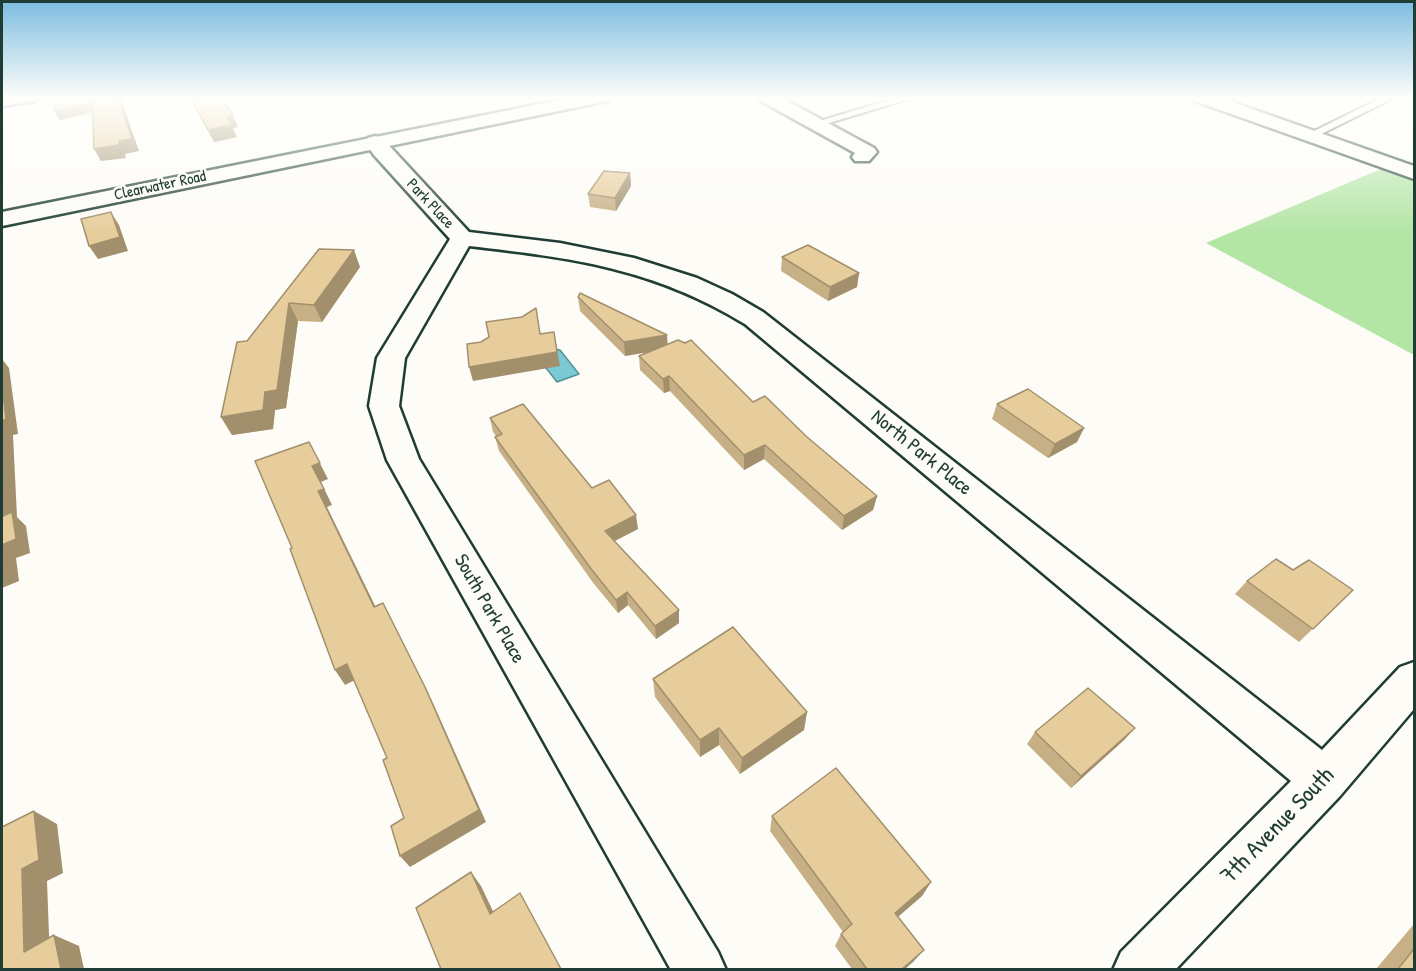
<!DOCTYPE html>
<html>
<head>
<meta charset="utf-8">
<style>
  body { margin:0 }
  #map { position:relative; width:1416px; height:971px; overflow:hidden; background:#fdfcf7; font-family:"Patrick Hand",sans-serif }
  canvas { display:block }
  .frame { position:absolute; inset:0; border:3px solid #1f3d34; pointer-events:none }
</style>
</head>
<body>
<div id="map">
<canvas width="1416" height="971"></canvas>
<div class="frame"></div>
</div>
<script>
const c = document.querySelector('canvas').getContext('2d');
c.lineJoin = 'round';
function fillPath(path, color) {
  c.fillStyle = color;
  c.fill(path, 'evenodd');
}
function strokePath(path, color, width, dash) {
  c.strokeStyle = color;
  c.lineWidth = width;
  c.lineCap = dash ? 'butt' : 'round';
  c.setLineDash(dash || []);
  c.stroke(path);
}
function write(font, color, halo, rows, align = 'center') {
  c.font = font + ' "Patrick Hand",sans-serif';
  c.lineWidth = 5;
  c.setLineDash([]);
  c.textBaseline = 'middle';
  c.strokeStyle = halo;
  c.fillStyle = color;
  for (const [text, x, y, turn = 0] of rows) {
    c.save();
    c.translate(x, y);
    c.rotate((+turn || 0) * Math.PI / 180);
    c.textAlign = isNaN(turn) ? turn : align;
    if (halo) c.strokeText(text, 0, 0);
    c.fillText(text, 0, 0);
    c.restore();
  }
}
fillPath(new Path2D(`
  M 1388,166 L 1414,176 L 1414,355 L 1206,243 Z`), '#b3e5a5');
const water = new Path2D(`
  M 555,349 L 560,350 L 579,374 L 557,382 L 539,359 Z`);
fillPath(water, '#7ac9d5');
strokePath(water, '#569195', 1.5);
const lane = new Path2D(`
  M 899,97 L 915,97 L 819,126 L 810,124 Z
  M 1383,97 L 1396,97 L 1313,138 L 1304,136 Z`);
const street = new Path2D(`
  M 2,97 L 38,97 L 35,101 L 2,106 Z
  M 758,97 L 780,97 L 874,148 L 877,152 L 869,161 L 855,161 L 852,157 L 855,153 L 761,101 Z
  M 1192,97 L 1218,97 L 1414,166 L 1414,179 L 1195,101 Z
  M 375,136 L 382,138 L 469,232 L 560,243 L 634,258 L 697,278 L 732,294 L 763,312 L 1322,750 L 1400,667 L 1414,662 L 1414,709 L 1340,796 L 1175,970 L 1113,970 L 1121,952 L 1291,781 L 745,324 C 653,268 573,258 469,246 L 405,358 L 399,406 L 419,459 L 718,952 L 726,970 L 671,970 L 387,460 L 369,406 L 377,358 L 450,239 L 374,155 L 365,142 L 368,138 Z`);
const secondary = new Path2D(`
  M 575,97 L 611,97 L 608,101 L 602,102 L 2,226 L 2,212 Z`);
strokePath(lane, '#1f3d34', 4);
strokePath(street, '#1f3d34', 5);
strokePath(secondary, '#1f3d34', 5);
fillPath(lane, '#fdfcf7');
fillPath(street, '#fdfcf7');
fillPath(secondary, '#fdfcf7');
fillPath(new Path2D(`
  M 189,97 L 220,97 L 238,127 L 233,128 L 237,137 L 214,142 Z
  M 630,173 L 631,186 L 616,211 L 590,207 L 588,194 Z
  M 319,249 L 360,267 L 322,322 L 298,321 L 286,408 L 275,410 L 273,429 L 232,435 L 221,417 L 247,341 Z
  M 782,257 L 859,273 L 857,287 L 828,301 L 781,271 Z
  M 578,297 L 667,335 L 667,344 L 753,402 L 807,437 L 877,496 L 873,510 L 842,530 L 764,459 L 744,470 L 670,391 L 664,393 L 640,370 L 639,356 L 650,351 L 625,356 L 580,311 Z
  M 997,404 L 1084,428 L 1077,442 L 1048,458 L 992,419 Z
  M 490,418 L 592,488 L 638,529 L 614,541 L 679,623 L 656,639 L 628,605 L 618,613 L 594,584 L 499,451 L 495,437 L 496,436 L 493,432 Z
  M 1293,570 L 1353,590 L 1299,642 L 1235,594 L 1247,581 Z
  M 653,679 L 807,712 L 804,730 L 740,774 L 719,745 L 700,757 L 655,697 Z
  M 1135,728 L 1124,740 L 1071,788 L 1027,744 L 1035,732 Z
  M 772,816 L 931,882 L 922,896 L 898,917 L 914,961 L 905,969 L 852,969 L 835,946 L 841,934 L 843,932 L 770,831 Z
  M 1414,924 L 1414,969 L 1376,969 Z`), '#c7b086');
fillPath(new Path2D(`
  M 92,97 L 97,111 L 60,120 L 54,111 Z
  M 118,97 L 120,97 L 121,99 L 139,151 L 125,154 L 126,158 L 101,161 L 94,149 L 119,141 Z
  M 233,115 L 238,127 L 233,128 L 237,137 L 214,142 L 208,130 L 227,117 Z
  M 630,173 L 631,186 L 616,211 L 615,198 Z
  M 111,212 L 119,225 L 128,251 L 98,259 L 89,246 Z
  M 354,250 L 360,267 L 322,322 L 314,305 Z
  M 859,273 L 857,287 L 828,301 L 830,287 Z
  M 289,303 L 298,321 L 286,408 L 275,410 L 273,429 L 232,435 L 221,417 L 265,392 Z
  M 554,332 L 560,366 L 473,381 L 469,367 Z
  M 667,335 L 668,349 L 625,356 L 624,342 Z
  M 2,359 L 9,368 L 18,434 L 13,435 L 17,517 L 26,526 L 30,553 L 16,558 L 19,581 L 2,588 L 2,545 L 3,516 L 2,453 Z
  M 669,376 L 670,391 L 664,393 L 663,379 Z
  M 1084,428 L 1077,442 L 1048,458 L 1055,444 Z
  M 309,442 L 328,479 L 321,482 L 332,505 L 327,507 L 383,622 L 374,607 L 318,491 L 312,466 Z
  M 765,445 L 764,459 L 744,470 L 744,455 Z
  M 877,496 L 873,510 L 842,530 L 844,516 Z
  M 636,515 L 638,529 L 607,545 L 605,531 Z
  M 627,592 L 628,605 L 618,613 L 616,600 Z
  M 383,603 L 432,701 L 486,822 L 410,867 L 400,856 L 479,810 Z
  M 679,610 L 679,623 L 656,639 L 655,626 Z
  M 347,664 L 357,679 L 345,685 L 335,670 Z
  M 807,712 L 804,730 L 740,774 L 742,758 Z
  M 719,728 L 719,745 L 700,757 L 700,740 Z
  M 1135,728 L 1124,740 L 1071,788 L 1081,776 Z
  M 34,811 L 57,824 L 63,873 L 47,881 L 50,962 L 24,952 L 22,869 Z
  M 471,872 L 481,886 L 500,926 L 490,914 Z
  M 931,882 L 922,896 L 887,926 L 895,913 Z
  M 54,935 L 79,946 L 84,969 L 61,969 Z
  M 924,950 L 914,961 L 905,969 L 902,969 Z`), '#a2906d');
const building = new Path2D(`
  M 54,97 L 92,97 L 93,103 L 54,111 Z
  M 92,97 L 118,97 L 132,139 L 119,141 L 119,145 L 94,149 Z
  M 190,97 L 220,97 L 233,115 L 227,117 L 232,125 L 208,130 Z
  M 604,171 L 630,173 L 615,198 L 588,194 Z
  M 111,212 L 120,237 L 89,246 L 81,219 Z
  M 808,245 L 859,273 L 830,287 L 782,257 Z
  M 319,249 L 354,250 L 314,305 L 289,303 L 277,390 L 265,392 L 263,410 L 221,417 L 237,342 L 247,341 Z
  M 580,293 L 667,335 L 624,342 L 578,297 Z
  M 536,308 L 540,334 L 554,332 L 557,352 L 469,367 L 467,344 L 481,342 L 489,337 L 486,322 L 522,317 Z
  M 678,340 L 685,343 L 691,340 L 753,402 L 765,396 L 807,437 L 877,496 L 844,516 L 765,445 L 744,455 L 669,376 L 663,379 L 639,356 Z
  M 2,386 L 6,419 L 2,421 Z
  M 1028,389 L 1084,428 L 1055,444 L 997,404 Z
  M 523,404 L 592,488 L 609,480 L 636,515 L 605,531 L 679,610 L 655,626 L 627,592 L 616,600 L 592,570 L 495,437 L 502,434 L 490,418 Z
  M 309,442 L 320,463 L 312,466 L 324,489 L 318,491 L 374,607 L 383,603 L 425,687 L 479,810 L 400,856 L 391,826 L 404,818 L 383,760 L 387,758 L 347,664 L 335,670 L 290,549 L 292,548 L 255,461 Z
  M 2,453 L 3,516 L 12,512 L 16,539 L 2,545 Z
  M 2,545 L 4,568 L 2,569 Z
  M 1276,559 L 1293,570 L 1309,560 L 1353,590 L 1313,629 L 1247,581 Z
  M 733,627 L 807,712 L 742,758 L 719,728 L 700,740 L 653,679 Z
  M 1088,688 L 1135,728 L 1081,776 L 1035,732 Z
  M 836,768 L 931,882 L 895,913 L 924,950 L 902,969 L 867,969 L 841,934 L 852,924 L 772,816 Z
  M 34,811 L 39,860 L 22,869 L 24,952 L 54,935 L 61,969 L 2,969 L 2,827 Z
  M 471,872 L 490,914 L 520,893 L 561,969 L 441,969 L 416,908 Z
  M 1414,949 L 1414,969 L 1398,969 Z`);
fillPath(building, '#e7cd9c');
strokePath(building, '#a2906d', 1.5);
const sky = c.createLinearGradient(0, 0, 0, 233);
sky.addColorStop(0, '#7cbce0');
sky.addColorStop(0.42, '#fefefb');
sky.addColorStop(1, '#fefefb00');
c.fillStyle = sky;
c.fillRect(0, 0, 1416, 233);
write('16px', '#1f3d34', '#fdfcf7', [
  ["Clearwater Road",160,186,-12],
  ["Park Place",430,204,47]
]);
write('20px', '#1f3d34', '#fdfcf7', [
  ["North Park Place",921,453,39],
  ["South Park Place",489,609,60]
]);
write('24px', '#1f3d34', '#fdfcf7', [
  ["7th Avenue South",1278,826,-46]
]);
</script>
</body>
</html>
